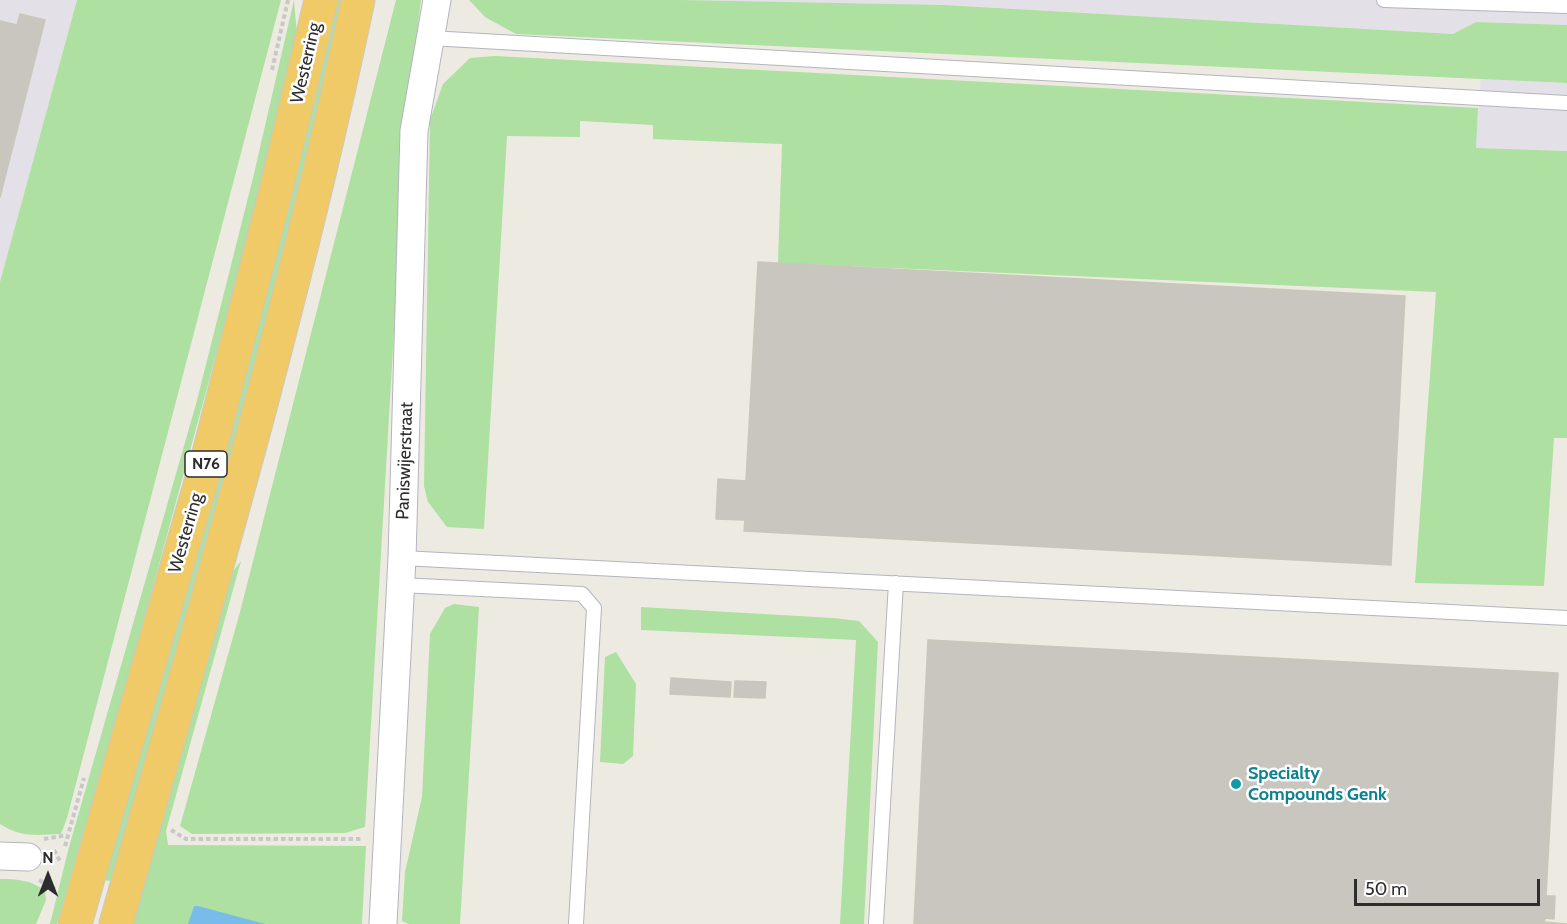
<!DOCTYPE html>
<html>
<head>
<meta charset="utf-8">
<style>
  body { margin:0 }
  #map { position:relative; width:1567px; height:924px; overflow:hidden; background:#edeae1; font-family:Cabin,sans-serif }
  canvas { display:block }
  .north { position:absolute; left:18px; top:846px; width:60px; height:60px; -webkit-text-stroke:4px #fff; paint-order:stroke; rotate:0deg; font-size:16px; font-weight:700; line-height:24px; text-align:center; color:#2d2d2d }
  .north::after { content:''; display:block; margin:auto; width:21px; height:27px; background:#2d2d2d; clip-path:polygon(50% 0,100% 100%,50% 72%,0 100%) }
  .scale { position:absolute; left:1354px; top:879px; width:186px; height:27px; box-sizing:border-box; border:3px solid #2d2d2d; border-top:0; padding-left:8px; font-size:18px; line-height:21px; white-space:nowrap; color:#2d2d2d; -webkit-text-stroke:4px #fff; paint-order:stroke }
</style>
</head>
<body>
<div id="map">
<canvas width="1567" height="924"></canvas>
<div class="north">N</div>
<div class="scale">50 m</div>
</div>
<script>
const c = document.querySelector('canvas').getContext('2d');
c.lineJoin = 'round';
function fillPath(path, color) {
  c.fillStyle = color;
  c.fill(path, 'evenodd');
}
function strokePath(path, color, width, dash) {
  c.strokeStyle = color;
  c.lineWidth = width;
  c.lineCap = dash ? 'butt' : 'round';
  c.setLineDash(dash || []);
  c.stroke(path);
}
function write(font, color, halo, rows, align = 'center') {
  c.font = font + ' Cabin,sans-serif';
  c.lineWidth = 5;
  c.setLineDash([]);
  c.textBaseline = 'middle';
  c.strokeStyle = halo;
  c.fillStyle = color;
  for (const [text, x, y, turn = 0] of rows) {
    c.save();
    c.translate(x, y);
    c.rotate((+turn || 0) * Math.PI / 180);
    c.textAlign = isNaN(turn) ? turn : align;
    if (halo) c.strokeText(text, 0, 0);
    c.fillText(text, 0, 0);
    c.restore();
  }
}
fillPath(new Path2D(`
  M 0,0 L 77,0 L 0,282 Z
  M 680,0 L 1567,0 L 1567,25 L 1476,22 L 1454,34 L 944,5 Z
  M 1481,79 L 1567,83 L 1567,151 L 1475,148 Z`), '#e3e0e7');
fillPath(new Path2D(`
  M 77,0 L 281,0 L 67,818 L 61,834 C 36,835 22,838 0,824 L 0,282 Z
  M 294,0 L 297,35 L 253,219 L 133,660 L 57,924 L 50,924 L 69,847 L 196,404 L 253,178 Z
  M 333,0 L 345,0 L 273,304 L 111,881 L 103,880 Z
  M 396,0 L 421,0 L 406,126 L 365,827 L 345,833 L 192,834 L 180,826 L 182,819 L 240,612 Z
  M 469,0 L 680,0 L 944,5 L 1453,34 L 1476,22 L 1567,25 L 1567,83 L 516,34 L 485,17 Z
  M 495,56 L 1478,108 L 1476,148 L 1567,151 L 1567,438 L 1554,438 L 1544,586 L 1415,583 L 1436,292 L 778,263 L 782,144 L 653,139 L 653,125 L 580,121 L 580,137 L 507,136 L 484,529 L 447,527 L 428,502 L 424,486 L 430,120 L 443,84 L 470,58 Z
  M 241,561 L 166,831 L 168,845 L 366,846 L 362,924 L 132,924 L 226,580 Z
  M 454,604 L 479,607 L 460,924 L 409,924 L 402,921 L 405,872 L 422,797 L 430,634 L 445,608 Z
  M 641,607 L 833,618 L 859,621 L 878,642 L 864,924 L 840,924 L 856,640 L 641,630 Z
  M 616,652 L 636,684 L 633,756 L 623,764 L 600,762 L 605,657 Z
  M 0,879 C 18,879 31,880 45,891 L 46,900 L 36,924 L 0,924 Z`), '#ade0a1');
fillPath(new Path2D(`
  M 194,906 L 198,906 L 265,924 L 188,924 Z`), '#7abce9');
const building = new Path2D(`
  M 20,14 L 45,20 L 0,197 L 0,21 L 17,25 Z
  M 758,262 L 1405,296 L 1391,565 L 744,531 L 745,520 L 716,519 L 718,479 L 746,481 Z
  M 928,640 L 1558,673 L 1546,896 L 1555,896 L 1554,919 L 1545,918 L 1544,922 L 1567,924 L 914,924 Z
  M 671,678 L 731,682 L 730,697 L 670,694 Z
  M 735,681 L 766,682 L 765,698 L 734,697 Z`);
fillPath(building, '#c9c6c0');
strokePath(building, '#c9c6ba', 1.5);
const service = new Path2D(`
  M 1384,0 L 1567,6
  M 430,38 L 1567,103
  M 402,558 L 1567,618
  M 400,585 L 582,594 L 594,608 L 576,924
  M 876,924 L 896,583`);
const minor = new Path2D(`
  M 0,856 L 28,857
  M 383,924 L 402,558 L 414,131 L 437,0`);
const trunk = new Path2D(`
  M 75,924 L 208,457 L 276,190 L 321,0
  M 116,924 C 202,618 293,311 358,0`);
strokePath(service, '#b4b4bf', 16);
strokePath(minor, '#b4b4bf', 29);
strokePath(trunk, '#c8c8c8', 35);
strokePath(new Path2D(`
  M 272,70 L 288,0
  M 171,830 L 186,839 L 361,839
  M 44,839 L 67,835
  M 65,846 L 84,778
  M 54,850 L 61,863
  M 39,880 L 55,889`), '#c8c8c8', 4, [4.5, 3]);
strokePath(service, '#fff', 14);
strokePath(minor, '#fff', 27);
strokePath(trunk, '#f0ca66', 33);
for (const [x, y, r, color] of [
  [1236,784,6,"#0f9aa8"]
]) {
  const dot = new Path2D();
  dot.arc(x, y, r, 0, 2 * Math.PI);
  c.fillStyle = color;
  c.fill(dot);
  strokePath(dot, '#fff', 2);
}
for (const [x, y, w] of [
  [206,464,42]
]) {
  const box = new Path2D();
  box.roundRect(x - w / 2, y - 13, w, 26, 4.5);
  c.fillStyle = '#fff';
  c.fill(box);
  strokePath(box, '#2d2d2d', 1.5);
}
write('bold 16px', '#2d2d2d', null, [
  ["N76",206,464]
]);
write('18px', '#2d2d2d', '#fff', [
  ["Westerring",306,63,-77],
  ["Paniswijerstraat",405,461,-88],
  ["Westerring",186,533,-74]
]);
write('bold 18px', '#0d838f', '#fff', [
  ["Specialty",1248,774],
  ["Compounds Genk",1248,795]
], 'left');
</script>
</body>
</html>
